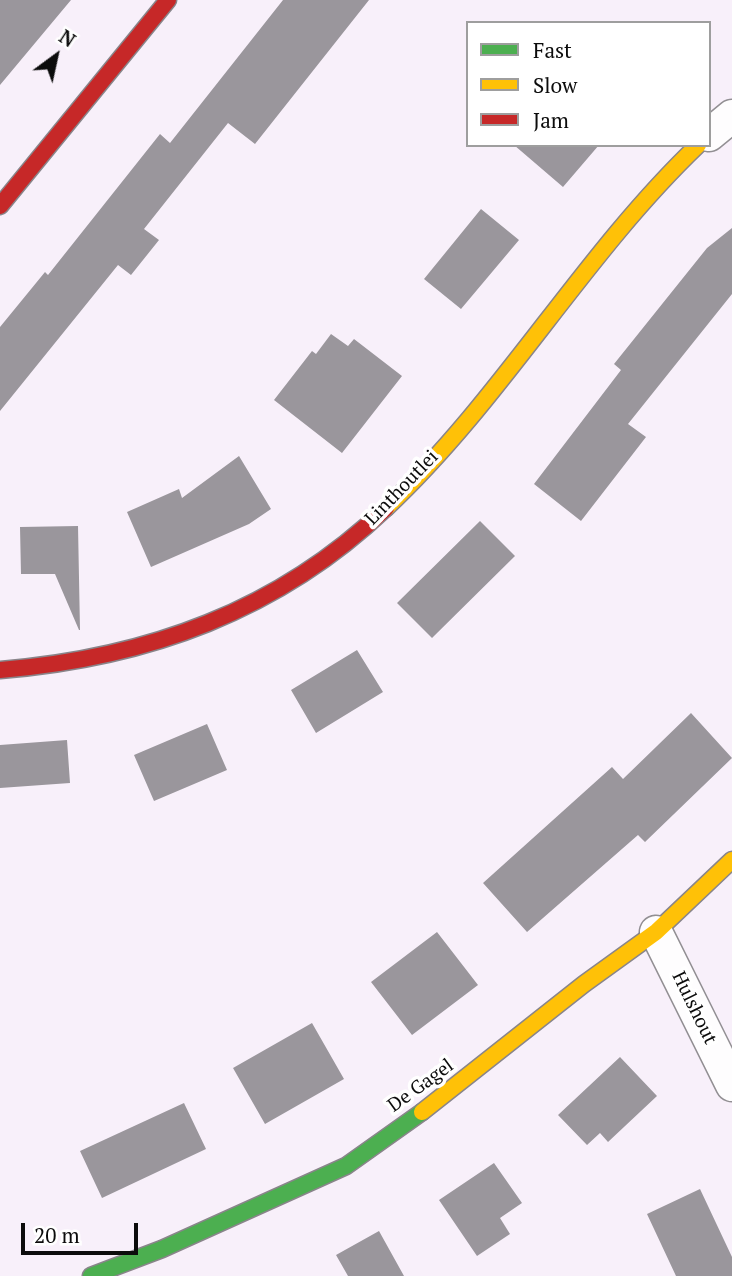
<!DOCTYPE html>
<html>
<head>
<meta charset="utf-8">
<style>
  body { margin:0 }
  #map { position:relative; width:732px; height:1276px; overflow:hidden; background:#f8f0fa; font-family:"PT Serif",serif }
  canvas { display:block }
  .legend { position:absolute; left:466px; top:21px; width:245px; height:126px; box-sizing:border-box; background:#fff; border:2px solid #9e9e9e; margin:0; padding:9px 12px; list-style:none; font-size:21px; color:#0c0c0c }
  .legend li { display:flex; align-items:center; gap:14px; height:35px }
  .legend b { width:35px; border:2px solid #9e9e9e }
  .north { position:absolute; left:21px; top:21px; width:70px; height:70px; -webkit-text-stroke:5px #fff; paint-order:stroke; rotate:33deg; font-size:19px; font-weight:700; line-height:28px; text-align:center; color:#0c0c0c }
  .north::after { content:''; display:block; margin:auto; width:24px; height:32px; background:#0c0c0c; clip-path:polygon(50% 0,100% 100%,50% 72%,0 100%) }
  .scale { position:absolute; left:21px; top:1223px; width:117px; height:32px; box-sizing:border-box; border:4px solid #0c0c0c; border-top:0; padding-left:9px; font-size:21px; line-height:24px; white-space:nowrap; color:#0c0c0c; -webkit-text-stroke:5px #fff; paint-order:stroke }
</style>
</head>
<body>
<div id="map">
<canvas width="732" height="1276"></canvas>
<ul class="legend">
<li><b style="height:9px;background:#4caf50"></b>Fast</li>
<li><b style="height:9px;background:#ffc107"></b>Slow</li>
<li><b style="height:9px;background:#c62828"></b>Jam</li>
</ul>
<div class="north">N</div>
<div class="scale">20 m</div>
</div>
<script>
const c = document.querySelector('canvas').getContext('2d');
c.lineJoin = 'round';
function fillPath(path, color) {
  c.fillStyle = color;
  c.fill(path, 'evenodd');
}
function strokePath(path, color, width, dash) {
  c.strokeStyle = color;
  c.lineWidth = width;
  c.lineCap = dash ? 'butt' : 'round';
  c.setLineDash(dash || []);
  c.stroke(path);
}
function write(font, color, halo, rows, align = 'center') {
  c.font = font + ' "PT Serif",serif';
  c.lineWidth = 7;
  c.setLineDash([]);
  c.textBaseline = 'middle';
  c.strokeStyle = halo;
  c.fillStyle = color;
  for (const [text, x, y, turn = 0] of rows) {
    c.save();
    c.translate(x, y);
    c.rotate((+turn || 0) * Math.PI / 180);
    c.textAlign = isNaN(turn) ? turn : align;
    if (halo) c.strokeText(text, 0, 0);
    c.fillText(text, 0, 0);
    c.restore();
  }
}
fillPath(new Path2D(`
  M 0,0 L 71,0 L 0,85 Z
  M 283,0 L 369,0 L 255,144 L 228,123 L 144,229 L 159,240 L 131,275 L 118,265 L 0,411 L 0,327 L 45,272 L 48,275 L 160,134 L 170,143 Z
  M 514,145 L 599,145 L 563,187 Z
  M 481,209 L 519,240 L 461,309 L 424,279 Z
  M 732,228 L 732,294 L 628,424 L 646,437 L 581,521 L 534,484 L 621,370 L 614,364 L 707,248 Z
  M 331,334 L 348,346 L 354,339 L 402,376 L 342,453 L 274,400 L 312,351 L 316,354 Z
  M 239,456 L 271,509 L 249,524 L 151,567 L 127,512 L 179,489 L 182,498 Z
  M 480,521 L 515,556 L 432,638 L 397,603 Z
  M 78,526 L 80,630 L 79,630 L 55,574 L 21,574 L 20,527 Z
  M 357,650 L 383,692 L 316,733 L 291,690 Z
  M 691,713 L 732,758 L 645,842 L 638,835 L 527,932 L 483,883 L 612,767 L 623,779 Z
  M 207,724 L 227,770 L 154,801 L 134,755 Z
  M 67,740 L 70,783 L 0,788 L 0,745 Z
  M 437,932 L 478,985 L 412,1035 L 371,982 Z
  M 312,1023 L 344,1079 L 265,1124 L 233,1068 Z
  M 620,1057 L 657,1096 L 608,1142 L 600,1133 L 587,1145 L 558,1115 Z
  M 184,1103 L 206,1149 L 102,1198 L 80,1151 Z
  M 494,1163 L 522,1203 L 500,1218 L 510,1234 L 477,1256 L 439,1200 Z
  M 700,1189 L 732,1257 L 732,1276 L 676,1276 L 647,1214 Z
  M 379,1231 L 404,1276 L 348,1276 L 336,1255 Z`), '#9a969c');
const street = new Path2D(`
  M 709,135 L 732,116
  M 656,932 L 732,1085`);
const fast = new Path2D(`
  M 91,1276 L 162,1249 L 346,1166 L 422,1112`);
const slow = new Path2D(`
  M 386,508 C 503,398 582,256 698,145
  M 422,1112 L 584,984 L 656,932 L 732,860`);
const jam = new Path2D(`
  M 0,206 L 168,0
  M 0,670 C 147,658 278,611 386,508`);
strokePath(street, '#928f93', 35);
strokePath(fast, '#89858a', 19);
strokePath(slow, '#89858a', 19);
strokePath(jam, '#89858a', 19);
strokePath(street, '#fefdfe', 32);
strokePath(fast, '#4caf50', 16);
strokePath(slow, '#ffc107', 16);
strokePath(jam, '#c62828', 16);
write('19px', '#0c0c0c', '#fff', [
  ["Linthoutlei",402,488,-46],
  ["Hulshout",694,1008,64],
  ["De Gagel",421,1086,-36]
]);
</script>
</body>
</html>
